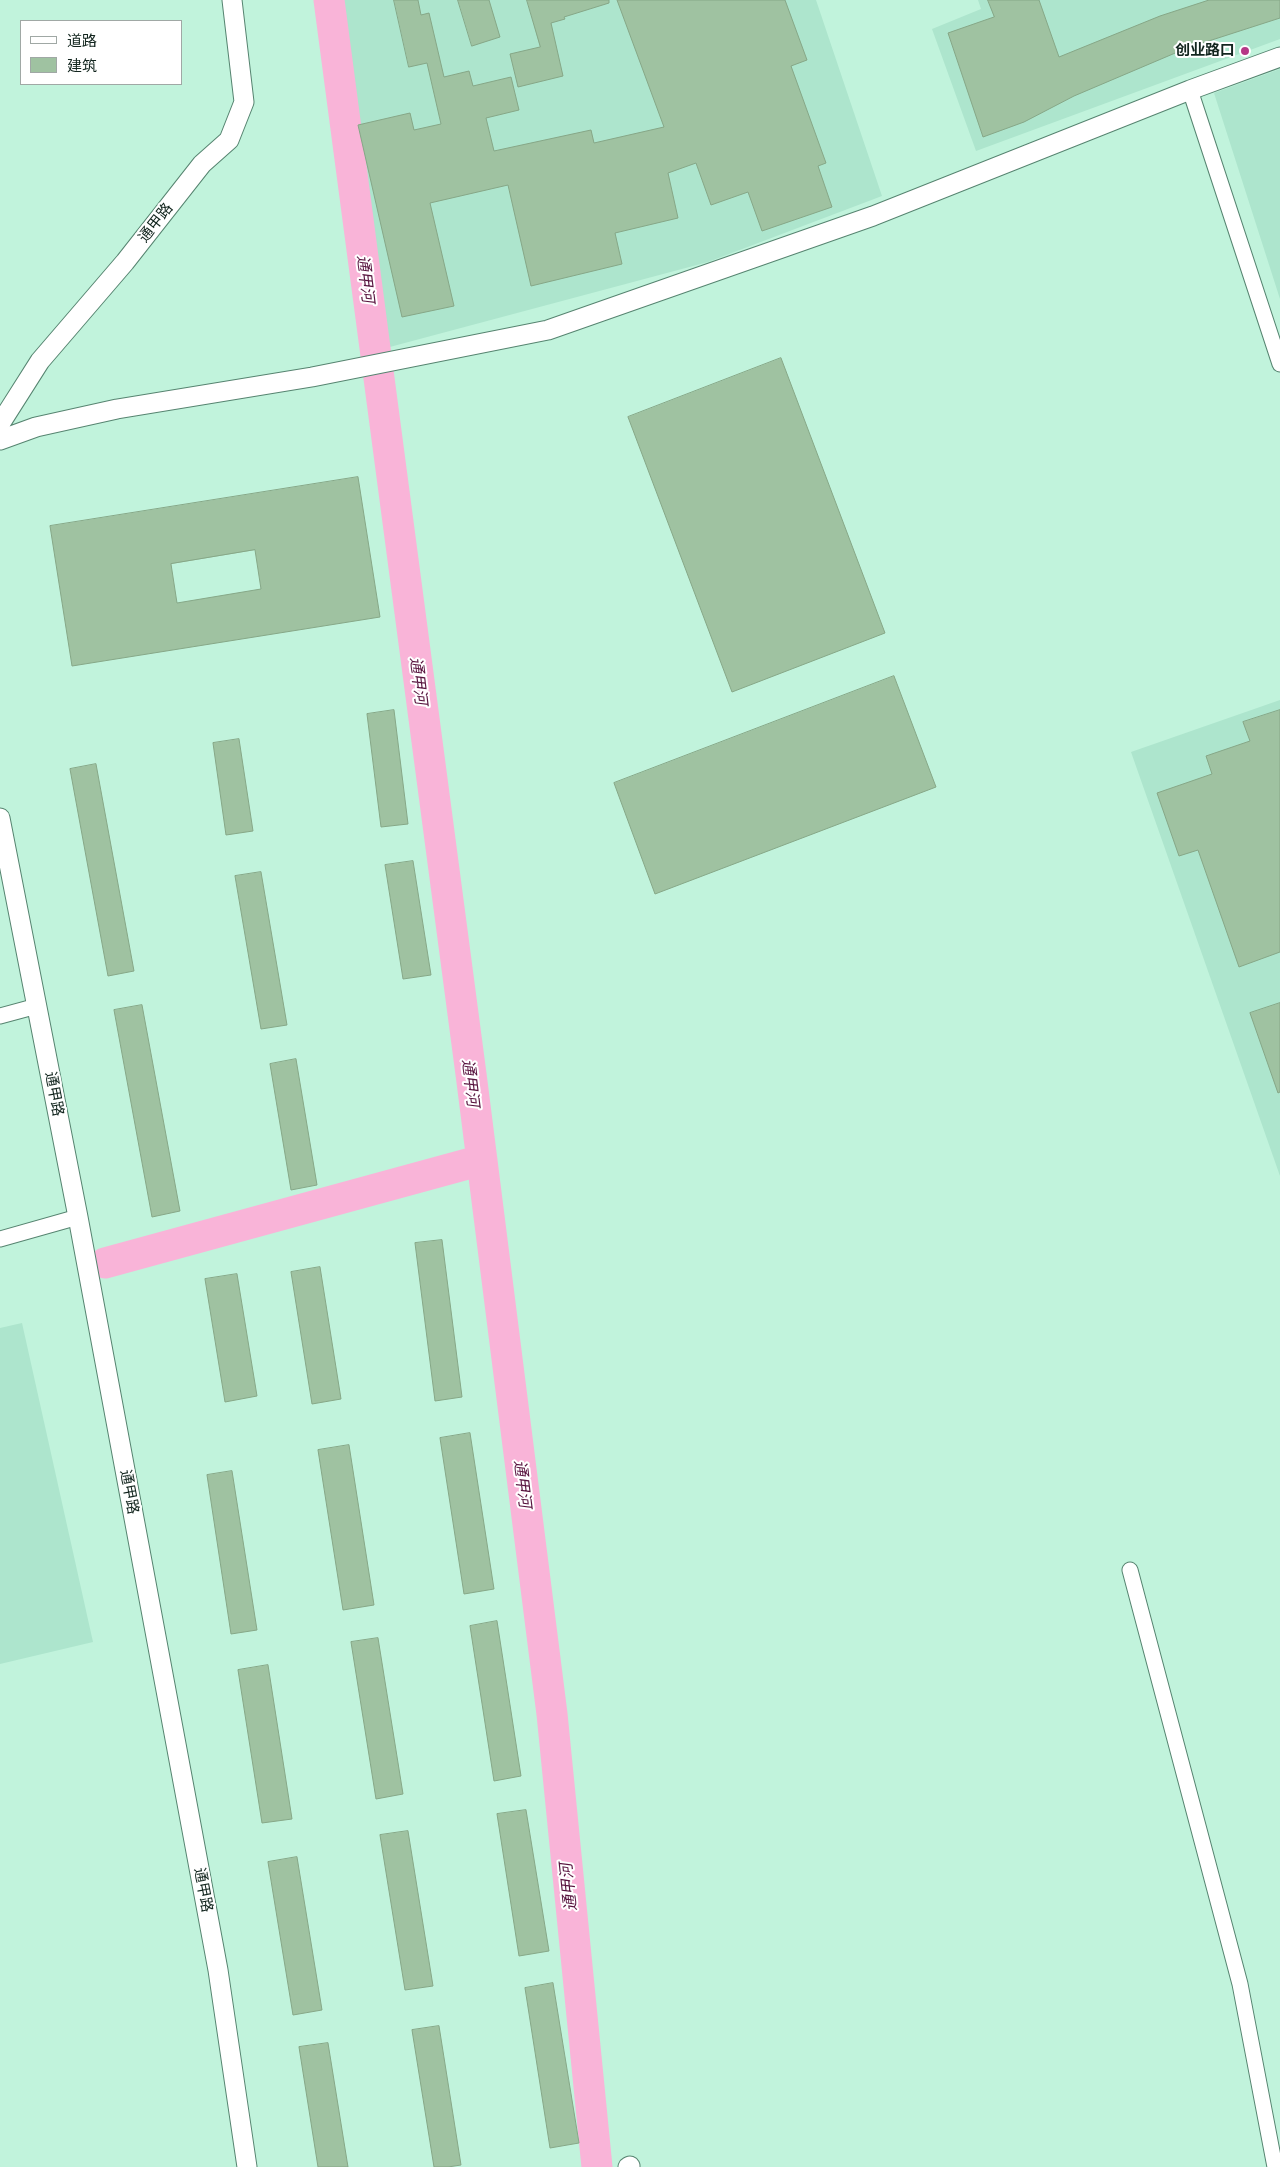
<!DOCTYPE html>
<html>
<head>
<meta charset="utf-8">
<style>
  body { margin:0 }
  #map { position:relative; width:1280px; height:2167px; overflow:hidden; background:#c1f3dc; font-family:Cabin,"Noto Sans SC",sans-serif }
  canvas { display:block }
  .legend { position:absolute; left:20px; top:20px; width:162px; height:65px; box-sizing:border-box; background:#fff; border:1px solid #a0a8a5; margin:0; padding:6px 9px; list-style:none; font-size:15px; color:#12251e }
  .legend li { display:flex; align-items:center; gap:10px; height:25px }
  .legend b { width:25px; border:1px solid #a0a8a5 }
</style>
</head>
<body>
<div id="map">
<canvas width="1280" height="2167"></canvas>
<ul class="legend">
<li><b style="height:6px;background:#fff"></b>道路</li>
<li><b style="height:14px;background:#9fc2a1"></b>建筑</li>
</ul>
</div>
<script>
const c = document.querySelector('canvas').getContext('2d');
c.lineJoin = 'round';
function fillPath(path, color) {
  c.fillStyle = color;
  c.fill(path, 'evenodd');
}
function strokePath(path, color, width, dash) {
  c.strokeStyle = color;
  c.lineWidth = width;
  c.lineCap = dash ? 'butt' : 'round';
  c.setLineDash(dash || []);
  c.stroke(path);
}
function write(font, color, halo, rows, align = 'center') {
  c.font = font + ' Cabin,"Noto Sans SC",sans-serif';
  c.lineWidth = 4;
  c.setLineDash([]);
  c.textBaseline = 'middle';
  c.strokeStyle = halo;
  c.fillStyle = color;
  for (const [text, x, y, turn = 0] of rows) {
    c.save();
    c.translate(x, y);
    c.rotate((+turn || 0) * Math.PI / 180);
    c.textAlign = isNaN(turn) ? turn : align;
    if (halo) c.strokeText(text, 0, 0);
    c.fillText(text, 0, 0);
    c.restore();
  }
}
fillPath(new Path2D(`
  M 336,0 L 816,0 L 882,196 L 708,262 L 386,348 L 348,96 Z
  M 978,0 L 1280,0 L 1280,39 L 976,151 L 932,29 L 981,9 Z
  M 1280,69 L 1280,299 L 1214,93 Z
  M 1280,700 L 1280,1176 L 1131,752 Z
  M 22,1323 L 93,1642 L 0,1664 L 0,1328 Z`), '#ade5cd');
strokePath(new Path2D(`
  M 329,0 L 471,1074 L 552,1714 L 597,2167
  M 105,1263 L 482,1160`), '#f9b4d8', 31);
const building = new Path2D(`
  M 394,0 L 418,0 L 421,15 L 429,13 L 444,77 L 469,71 L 473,86 L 511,77 L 519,110 L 486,118 L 494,151 L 591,130 L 594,143 L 664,127 L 617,0 L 785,0 L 807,60 L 791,66 L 826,163 L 818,166 L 832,207 L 762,231 L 748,192 L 711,205 L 696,163 L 668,173 L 678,218 L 615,233 L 622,264 L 531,286 L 508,185 L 430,203 L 454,306 L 402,317 L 358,125 L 410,113 L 414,130 L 441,124 L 427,63 L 409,67 Z
  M 458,0 L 489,0 L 500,37 L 472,46 Z
  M 527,0 L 609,0 L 609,3 L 564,17 L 565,19 L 551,23 L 563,76 L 518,87 L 510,54 L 540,47 Z
  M 988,0 L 1039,0 L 1059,57 L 1160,16 L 1209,0 L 1280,0 L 1280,18 L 1187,48 L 1074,96 L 1024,122 L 983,137 L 948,33 L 994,17 Z
  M 781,358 L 885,633 L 732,692 L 628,417 Z
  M 358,477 L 380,617 L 72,666 L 50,526 ZM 255,550 L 261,589 L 177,603 L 171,564 Z
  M 894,676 L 936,787 L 655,894 L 614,783 Z
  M 394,710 L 408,824 L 381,827 L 367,714 Z
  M 1280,710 L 1280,952 L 1239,967 L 1198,850 L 1179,856 L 1157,793 L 1212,774 L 1206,756 L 1250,741 L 1243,722 Z
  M 239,739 L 253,831 L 226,835 L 213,743 Z
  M 96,764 L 134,971 L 108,976 L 70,769 Z
  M 413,861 L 431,975 L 403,979 L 385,865 Z
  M 261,872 L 287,1025 L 261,1029 L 235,876 Z
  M 1280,1003 L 1280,1092 L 1278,1093 L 1250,1013 Z
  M 142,1005 L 180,1211 L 152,1217 L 114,1010 Z
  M 296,1059 L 317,1185 L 291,1190 L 270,1064 Z
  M 442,1240 L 462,1397 L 435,1401 L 415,1243 Z
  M 320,1267 L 341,1399 L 312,1404 L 291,1272 Z
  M 237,1274 L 257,1396 L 225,1402 L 205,1279 Z
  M 470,1433 L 494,1589 L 464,1594 L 440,1438 Z
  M 349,1445 L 374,1605 L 343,1610 L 318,1450 Z
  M 232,1471 L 257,1630 L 231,1634 L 207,1475 Z
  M 497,1621 L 521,1776 L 494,1781 L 470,1626 Z
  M 378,1638 L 403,1794 L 376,1799 L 351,1642 Z
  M 268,1665 L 292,1819 L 262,1823 L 238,1670 Z
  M 526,1810 L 549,1951 L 519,1956 L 497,1814 Z
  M 408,1831 L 433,1986 L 405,1990 L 380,1835 Z
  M 297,1857 L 322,2010 L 293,2015 L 268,1862 Z
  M 553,1983 L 579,2143 L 550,2148 L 525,1988 Z
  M 439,2026 L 461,2165 L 448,2167 L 434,2167 L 412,2030 Z
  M 328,2043 L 348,2167 L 318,2167 L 299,2047 Z`);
fillPath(building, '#9fc2a1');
strokePath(building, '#86a787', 1);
const minor = new Path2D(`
  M 1190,90 L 1280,364
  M 0,1016 L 37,1006
  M 0,1239 L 78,1217
  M 1130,1570 L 1240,1984 L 1275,2167`);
const tertiary = new Path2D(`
  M 0,424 L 40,361 L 125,262 L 202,164 L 229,140 L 244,102 L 232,0
  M 0,440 L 36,427 L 117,409 L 312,377 L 548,330 L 873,216 L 1190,90 L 1280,57
  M 0,818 L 78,1217 L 218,1970 L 247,2167
  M 628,2167 L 630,2166`);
strokePath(minor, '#568470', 17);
strokePath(tertiary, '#568470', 21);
strokePath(minor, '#fff', 15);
strokePath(tertiary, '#fff', 19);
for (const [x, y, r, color] of [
  [1245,51,5,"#b63887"]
]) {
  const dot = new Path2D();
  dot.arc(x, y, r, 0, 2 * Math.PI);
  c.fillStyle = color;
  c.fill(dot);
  strokePath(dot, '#fff', 2);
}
write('bold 15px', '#12251e', '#fff', [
  ["创业路口",1235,51]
], 'right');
write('15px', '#12251e', '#fff', [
  ["通甲路",156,223,-52],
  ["通甲路",54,1094,79],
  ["通甲路",129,1492,79],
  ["通甲路",203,1890,79]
]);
write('italic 16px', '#57133e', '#fff', [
  ["通甲河",365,279,83],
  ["通甲河",418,681,83],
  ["通甲河",470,1083,83],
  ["通甲河",522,1484,83],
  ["通甲河",569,1887,-96]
]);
</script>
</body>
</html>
